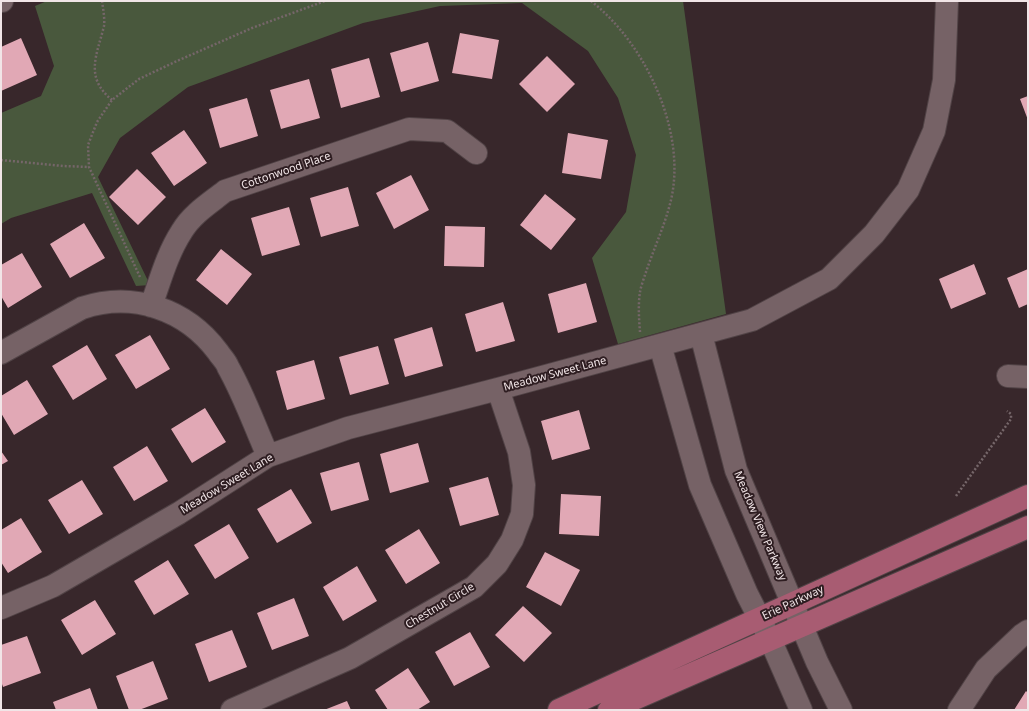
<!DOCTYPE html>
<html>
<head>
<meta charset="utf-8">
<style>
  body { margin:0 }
  #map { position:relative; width:1029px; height:711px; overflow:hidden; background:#38272b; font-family:"Noto Sans",sans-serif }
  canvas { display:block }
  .frame { position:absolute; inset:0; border:2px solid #f1e5e7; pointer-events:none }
</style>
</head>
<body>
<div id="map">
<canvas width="1029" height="711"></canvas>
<div class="frame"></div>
</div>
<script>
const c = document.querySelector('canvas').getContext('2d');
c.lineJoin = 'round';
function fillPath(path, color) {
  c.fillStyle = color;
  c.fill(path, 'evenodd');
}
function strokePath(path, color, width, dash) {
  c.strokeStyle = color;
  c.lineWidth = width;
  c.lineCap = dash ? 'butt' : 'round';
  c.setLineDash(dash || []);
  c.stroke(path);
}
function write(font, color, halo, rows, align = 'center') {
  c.font = font + ' "Noto Sans",sans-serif';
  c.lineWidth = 4;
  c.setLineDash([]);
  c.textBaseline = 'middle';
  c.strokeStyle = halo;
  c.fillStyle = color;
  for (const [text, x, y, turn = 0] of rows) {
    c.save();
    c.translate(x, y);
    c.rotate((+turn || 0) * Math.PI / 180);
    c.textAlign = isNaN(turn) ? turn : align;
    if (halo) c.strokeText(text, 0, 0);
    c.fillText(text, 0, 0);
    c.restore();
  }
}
fillPath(new Path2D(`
  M 47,1 L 683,1 L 726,314 L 618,344 L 592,258 L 626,212 L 636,155 L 618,98 L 588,51 L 522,3 L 440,6 L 363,23 L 188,87 L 120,138 L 98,177 L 150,285 L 136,286 L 92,193 L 11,218 L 1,224 L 1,113 L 41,96 L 54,66 L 35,6 Z`), '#49583d');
fillPath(new Path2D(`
  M 460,33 L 499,40 L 492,79 L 452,73 Z
  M 21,38 L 37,75 L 1,91 L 1,47 Z
  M 428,42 L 439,81 L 401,92 L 390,53 Z
  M 547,56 L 575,84 L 547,112 L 519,84 Z
  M 369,58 L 380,97 L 341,108 L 331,69 Z
  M 309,79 L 320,118 L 281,129 L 270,90 Z
  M 1028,96 L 1028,120 L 1020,99 Z
  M 247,98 L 258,136 L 220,148 L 209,109 Z
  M 184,130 L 207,163 L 174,186 L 151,153 Z
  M 568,133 L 608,140 L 601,179 L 562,173 Z
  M 137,169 L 166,197 L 138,225 L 109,197 Z
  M 411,175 L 429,210 L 394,229 L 376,193 Z
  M 348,187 L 359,226 L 321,237 L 310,198 Z
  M 545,194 L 576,219 L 551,250 L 520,225 Z
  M 289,207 L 300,245 L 262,256 L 251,218 Z
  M 84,223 L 105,258 L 70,278 L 50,244 Z
  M 445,226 L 485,227 L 484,267 L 444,266 Z
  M 221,249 L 252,274 L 227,305 L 196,280 Z
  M 22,253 L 42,287 L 8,308 L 1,296 L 1,265 Z
  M 974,264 L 986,294 L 951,309 L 939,279 Z
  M 1028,269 L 1028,304 L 1019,308 L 1007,278 Z
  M 586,283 L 597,322 L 558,333 L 548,294 Z
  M 503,302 L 515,341 L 476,352 L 465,314 Z
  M 432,327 L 443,366 L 405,377 L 394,339 Z
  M 150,335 L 170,369 L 136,389 L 115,355 Z
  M 87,345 L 107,379 L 73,400 L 52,366 Z
  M 378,346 L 389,384 L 350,395 L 339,357 Z
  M 314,360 L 325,399 L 287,410 L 276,371 Z
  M 27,380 L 48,414 L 14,435 L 1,413 L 1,396 Z
  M 205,408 L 226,442 L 192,463 L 171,429 Z
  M 579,410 L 590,449 L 552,460 L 541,421 Z
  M 418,443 L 429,482 L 390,493 L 380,454 Z
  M 147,446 L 168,481 L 134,501 L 113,467 Z
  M 1,451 L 8,461 L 1,465 Z
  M 359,462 L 369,500 L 331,511 L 320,473 Z
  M 488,477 L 499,515 L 460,526 L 449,488 Z
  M 82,480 L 103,514 L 69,534 L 48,500 Z
  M 291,489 L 312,523 L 277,543 L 257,509 Z
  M 561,494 L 601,496 L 599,536 L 559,534 Z
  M 21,518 L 42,552 L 8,573 L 1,562 L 1,530 Z
  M 229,524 L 249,558 L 215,579 L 194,545 Z
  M 419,529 L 440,563 L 406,584 L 385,550 Z
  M 545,552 L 580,570 L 561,606 L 526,587 Z
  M 168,560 L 189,594 L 154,615 L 134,581 Z
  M 357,566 L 377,601 L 343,621 L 323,587 Z
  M 294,598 L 309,636 L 272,650 L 257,613 Z
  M 95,600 L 116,634 L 82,655 L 61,620 Z
  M 523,606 L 552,633 L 524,662 L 495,635 Z
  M 232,630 L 247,667 L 209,682 L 195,644 Z
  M 470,632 L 490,667 L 454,686 L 435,652 Z
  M 27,636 L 41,673 L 3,687 L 1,681 L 1,645 Z
  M 153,661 L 168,699 L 139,710 L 129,710 L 116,676 Z
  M 408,668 L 430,702 L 417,710 L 388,710 L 375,690 Z
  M 90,688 L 98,710 L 56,710 L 53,702 Z
  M 1026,691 L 1028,693 L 1028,710 L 1014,710 Z
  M 347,701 L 351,710 L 324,710 Z`), '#e1a8b5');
const minor = new Path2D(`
  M 1,1 L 2,1
  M 151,306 C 160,281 167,254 182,231 C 192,214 210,203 225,191 L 409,129 L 447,131 L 476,153
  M 701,334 L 736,470 L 817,662 L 841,710
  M 660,345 L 700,485 L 747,594 L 770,639 L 801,710
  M 1,353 L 82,308 C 133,291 186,309 218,352 C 221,357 226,361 228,367 C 244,395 255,427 268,456
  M 1008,376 L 1028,377
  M 1,608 L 53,586 L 179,513 L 268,456 L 348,428 L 498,389 L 752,320 L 829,279 L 874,234 L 908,190 L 934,131 L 944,80 L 947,1
  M 232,710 L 350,658 L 474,587 L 497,564 L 512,540 L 522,514 L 524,485 L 519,452 L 498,389
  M 959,710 L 986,669 L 1022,635 L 1028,631`);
const major = new Path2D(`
  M 559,710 L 1028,496
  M 609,710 L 1028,527`);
strokePath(minor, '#514346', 24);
strokePath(major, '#514346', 24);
strokePath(new Path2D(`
  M 102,1 C 103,8 105,19 104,26 C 97,55 84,77 112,100
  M 591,1 C 645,43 687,131 671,200 C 665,225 654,248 646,272 C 644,278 641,286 640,292 C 638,305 639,319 640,332
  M 1,160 L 63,166 L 89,167
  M 140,277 L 89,167 L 88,145 L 97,122 L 112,100 L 139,79 L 177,61 L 252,28 L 325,1
  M 956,496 L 1011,419 L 1011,414 L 1007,411`), '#756669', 2.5, [2, 2]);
strokePath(minor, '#766266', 22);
strokePath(major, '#a85c72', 22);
write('11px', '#f1e5e7', '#2e1d21', [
  ["Cottonwood Place",286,171,-19],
  ["Meadow Sweet Lane",555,374,-15],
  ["Meadow Sweet Lane",227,484,-31],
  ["Meadow View Parkway",760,526,67],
  ["Erie Parkway",793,603,-25],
  ["Chestnut Circle",440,606,-31]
]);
</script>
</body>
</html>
